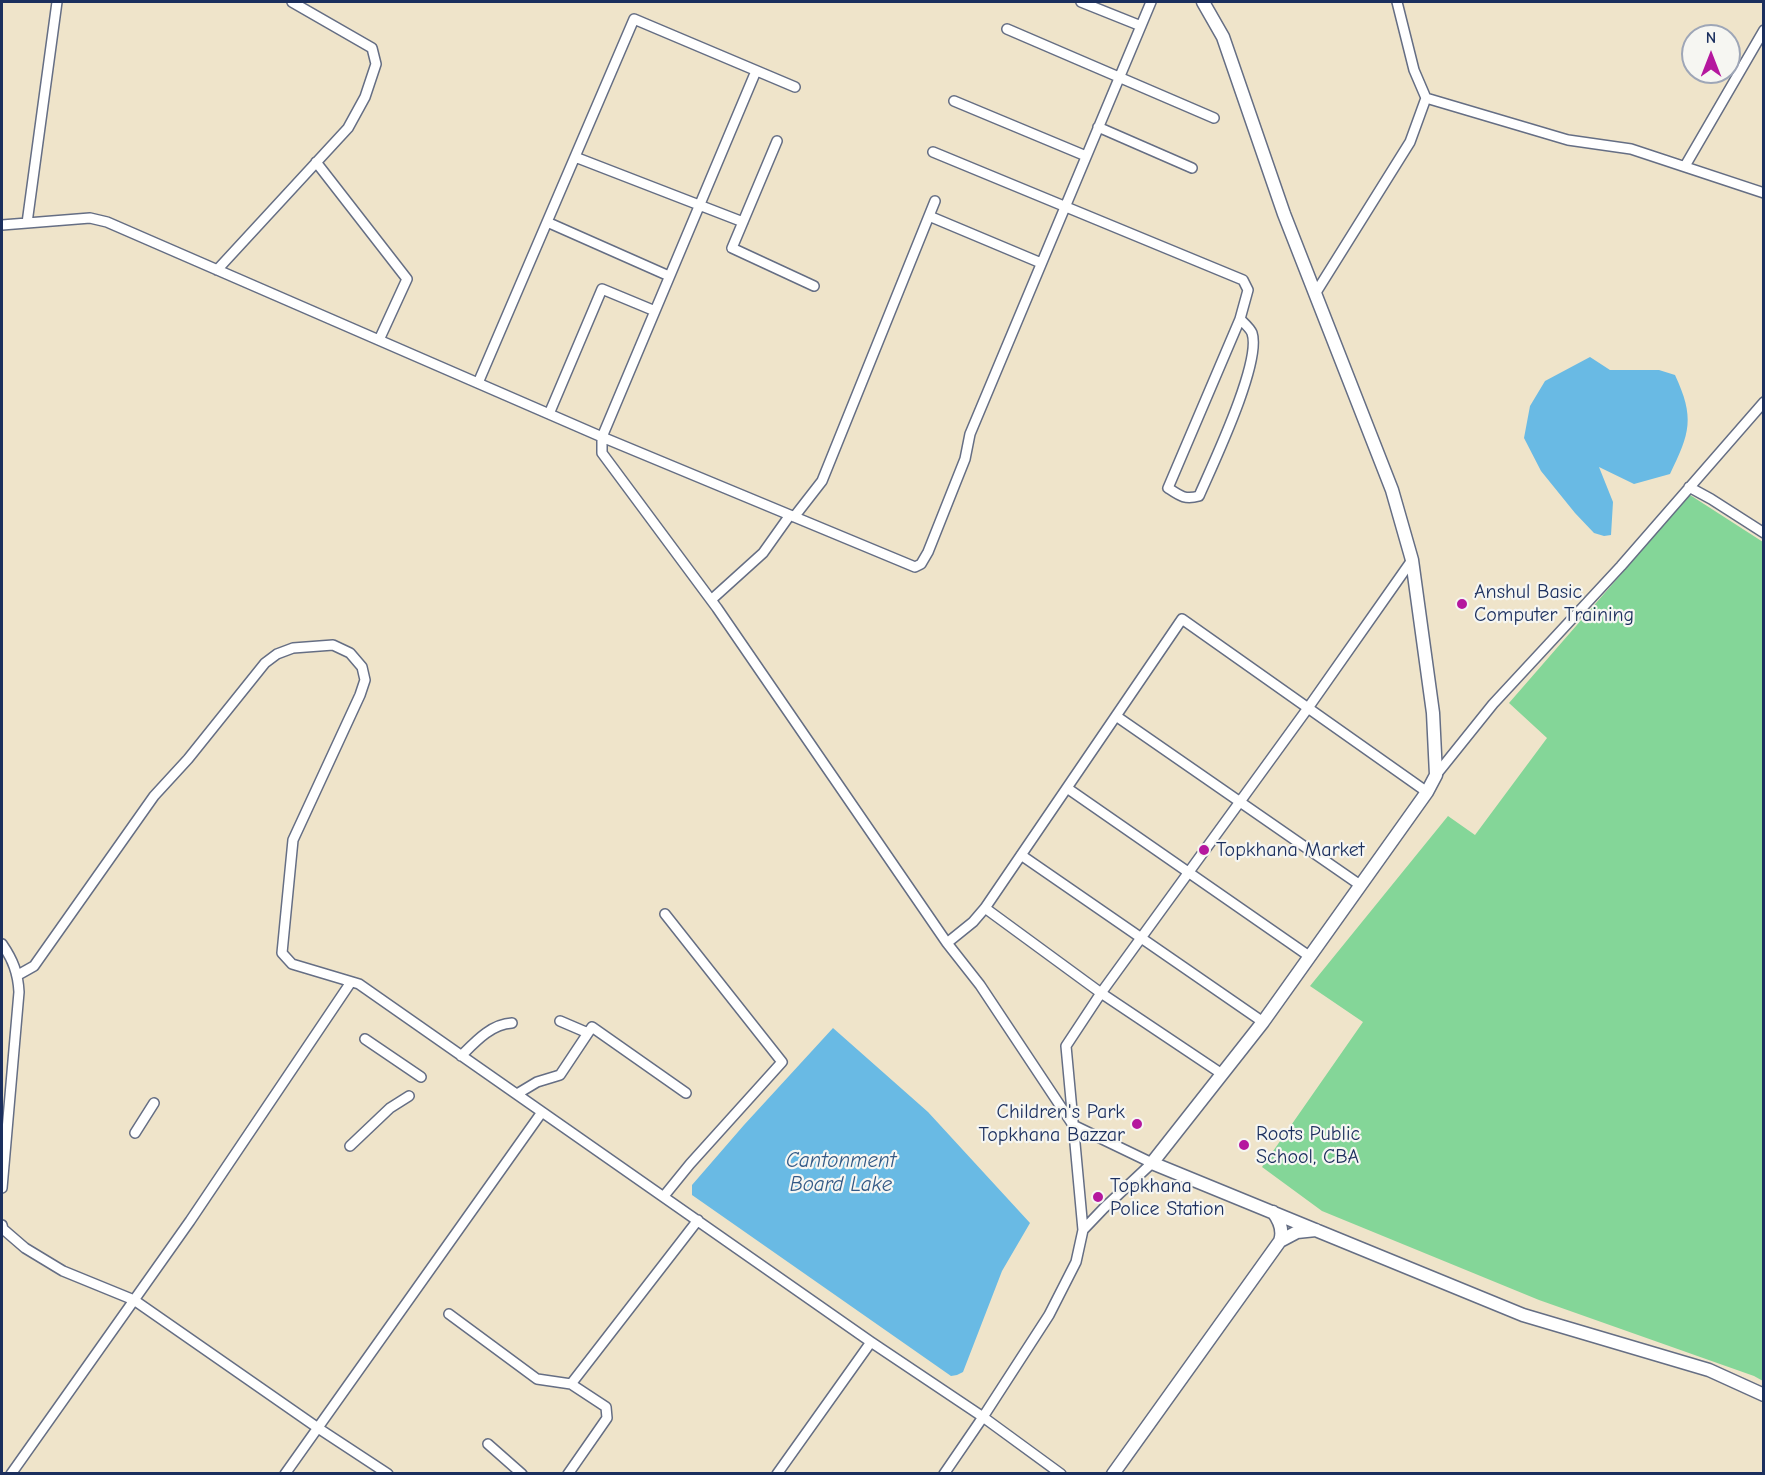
<!DOCTYPE html>
<html>
<head>
<meta charset="utf-8">
<style>
  body { margin:0 }
  #map { position:relative; width:1765px; height:1475px; overflow:hidden; background:#efe4ca; font-family:"Comic Neue",sans-serif }
  canvas { display:block }
  .frame { position:absolute; inset:0; border:3px solid #1b2f5e; pointer-events:none }
  .north { position:absolute; left:1681px; top:24px; width:60px; height:60px; box-sizing:border-box; background:#f6f6f2; border:2px solid #9ea6b7; border-radius:50%; rotate:0deg; font-size:16px; font-weight:700; line-height:24px; text-align:center; color:#1b2f5e }
  .north::after { content:''; display:block; margin:auto; width:21px; height:27px; background:#b5179e; clip-path:polygon(50% 0,100% 100%,50% 72%,0 100%) }
</style>
</head>
<body>
<div id="map">
<canvas width="1765" height="1475"></canvas>
<div class="frame"></div>
<div class="north">N</div>
</div>
<script>
const c = document.querySelector('canvas').getContext('2d');
c.lineJoin = 'round';
function fillPath(path, color) {
  c.fillStyle = color;
  c.fill(path, 'evenodd');
}
function strokePath(path, color, width, dash) {
  c.strokeStyle = color;
  c.lineWidth = width;
  c.lineCap = dash ? 'butt' : 'round';
  c.setLineDash(dash || []);
  c.stroke(path);
}
function write(font, color, halo, rows, align = 'center') {
  c.font = font + ' "Comic Neue",sans-serif';
  c.lineWidth = 4.5;
  c.setLineDash([]);
  c.textBaseline = 'middle';
  c.strokeStyle = halo;
  c.fillStyle = color;
  for (const [text, x, y, turn = 0] of rows) {
    c.save();
    c.translate(x, y);
    c.rotate((+turn || 0) * Math.PI / 180);
    c.textAlign = isNaN(turn) ? turn : align;
    if (halo) c.strokeText(text, 0, 0);
    c.fillText(text, 0, 0);
    c.restore();
  }
}
fillPath(new Path2D(`
  M 1690,495 L 1763,542 L 1763,1381 L 1754,1376 L 1539,1300 L 1322,1211 L 1262,1167 L 1363,1022 L 1310,986 L 1448,816 L 1475,835 L 1547,738 L 1509,703 Z`), '#84d698');
fillPath(new Path2D(`
  M 1590,357 L 1610,370 L 1659,370 L 1675,375 C 1695,418 1690,433 1670,474 L 1634,484 L 1599,467 L 1613,502 L 1611,535 L 1604,536 L 1594,533 L 1575,513 L 1541,471 L 1524,438 L 1530,406 L 1545,381 Z
  M 833,1028 L 928,1112 L 1030,1223 L 1002,1271 L 963,1372 L 957,1375 L 951,1376 L 692,1195 L 692,1185 L 744,1125 Z`), '#69bae4');
const minor = new Path2D(`
  M 1081,2 L 1141,26
  M 1397,2 L 1414,70 L 1426,98 L 1568,140 L 1631,149 L 1764,193
  M 1007,29 L 1214,118
  M 756,71 L 602,437 L 602,453 L 717,608 L 947,943 L 980,985 L 1073,1125 L 1152,1163 L 1104,1208 L 1083,1230
  M 954,101 L 1086,156
  M 1098,127 L 1192,168
  M 777,141 L 732,248 L 814,286
  M 933,152 L 1243,280 L 1248,290 L 1240,319 L 1168,488 C 1180,496 1185,500 1199,496 C 1212,466 1262,362 1252,333 C 1250,328 1244,323 1240,319
  M 575,157 L 743,222
  M 316,162 L 407,279 L 379,340
  M 1685,166 L 1764,30
  M 929,216 L 1041,263
  M 547,222 L 669,276
  M 27,223 L 57,2
  M 2,225 L 90,218 L 107,222 L 602,437 L 915,567 L 921,564 L 928,552 L 965,459 L 970,434 L 1151,2
  M 217,270 L 348,128 L 365,97 L 376,64 L 372,48 L 292,2
  M 1315,294 L 1410,142 L 1426,98
  M 478,383 L 634,19 L 795,87
  M 549,414 L 602,289 L 655,311
  M 1689,487 L 1711,499 L 1764,533
  M 794,517 L 822,481 L 935,201
  M 711,600 L 763,553 L 790,515
  M 1116,716 L 1360,885
  M 1436,775 L 1493,704 L 1621,566 L 1764,402
  M 1067,788 L 1309,956
  M 1021,855 L 1263,1022
  M 985,908 L 1101,993 L 1222,1074
  M 947,943 L 973,922 L 985,908 L 1182,619 L 1427,792
  M 2,944 C 13,960 18,973 19,992 L 2,1188
  M 18,975 L 34,966 L 154,796 L 188,759 L 265,663 L 277,654 L 293,648 L 333,645 L 350,653 L 362,667 L 365,680 L 360,695 L 293,840 L 282,953 L 292,964 L 359,984 L 871,1342 L 983,1417 L 1061,1474
  M 560,1021 L 588,1033
  M 365,1039 L 421,1077
  M 461,1056 C 475,1042 491,1024 512,1023
  M 517,1094 L 537,1082 L 560,1075 L 592,1027 L 686,1093
  M 135,1133 L 154,1103
  M 350,1146 L 390,1108 L 409,1096
  M 664,1196 L 690,1164 L 782,1062 L 665,914
  M 2,1225 L 3,1229 L 25,1248 L 63,1271 L 134,1300 L 318,1428 L 388,1474
  M 449,1314 L 537,1379 L 571,1384 L 606,1407 L 607,1418 L 568,1474
  M 571,1384 L 698,1220
  M 488,1444 L 522,1474
  M 11,1474 L 190,1221 L 351,982
  M 285,1474 L 542,1112
  M 777,1474 L 871,1342
  M 944,1474 L 983,1417 L 1049,1315 L 1076,1262 L 1083,1230 L 1066,1046 L 1101,993 L 1308,708 L 1412,560`);
const tertiary = new Path2D(`
  M 1203,2 L 1223,37 L 1284,214 L 1392,490 L 1412,560 L 1433,713 L 1436,775 L 1427,792 L 1263,1022 L 1152,1163 L 1523,1315 L 1709,1370 L 1764,1395
  M 1280,1241 L 1297,1232 L 1316,1230
  M 1113,1474 L 1280,1241 C 1284,1230 1279,1220 1273,1212`);
strokePath(minor, '#656e84', 12);
strokePath(tertiary, '#656e84', 15);
strokePath(minor, '#fff', 9);
strokePath(tertiary, '#fff', 12);
for (const [x, y, r, color] of [
  [1462,604,6,"#b5179e"],
  [1204,850,6,"#b5179e"],
  [1137,1124,6,"#b5179e"],
  [1244,1145,6,"#b5179e"],
  [1098,1197,6,"#b5179e"]
]) {
  const dot = new Path2D();
  dot.arc(x, y, r, 0, 2 * Math.PI);
  c.fillStyle = color;
  c.fill(dot);
  strokePath(dot, '#f6f6f2', 2);
}
write('20px', '#1b2f5e', '#f6f6f2', [
  ["Anshul Basic",1474,592],
  ["Computer Training",1474,615],
  ["Topkhana Market",1216,850],
  ["Children's Park",1125,1112,"right"],
  ["Topkhana Bazzar",1125,1135,"right"],
  ["Roots Public",1256,1134],
  ["School, CBA",1256,1157],
  ["Topkhana",1110,1186],
  ["Police Station",1110,1209]
], 'left');
write('italic 21px', '#325986', '#f6f6f2', [
  ["Cantonment",841,1161],
  ["Board Lake",841,1185]
]);
</script>
</body>
</html>
